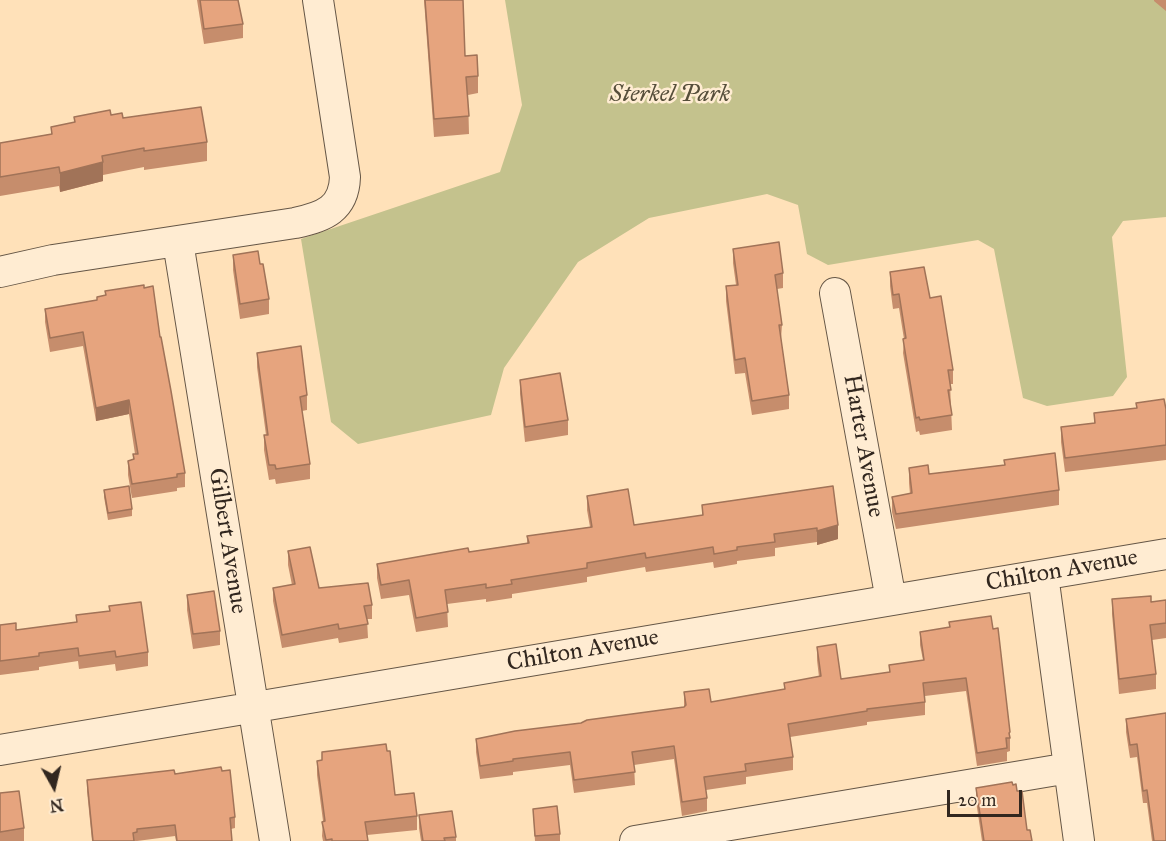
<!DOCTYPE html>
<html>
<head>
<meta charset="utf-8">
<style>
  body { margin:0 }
  #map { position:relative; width:1166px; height:841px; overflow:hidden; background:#ffe1b9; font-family:"IM FELL Great Primer",serif }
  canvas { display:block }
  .north { position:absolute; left:24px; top:757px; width:60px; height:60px; -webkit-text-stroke:4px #ffecd2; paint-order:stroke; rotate:172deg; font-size:16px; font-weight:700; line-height:24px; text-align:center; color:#32271f }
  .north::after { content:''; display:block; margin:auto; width:21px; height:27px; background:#32271f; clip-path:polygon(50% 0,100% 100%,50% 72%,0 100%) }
  .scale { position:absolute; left:947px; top:790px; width:75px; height:27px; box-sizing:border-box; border:3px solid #32271f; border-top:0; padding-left:8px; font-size:18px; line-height:21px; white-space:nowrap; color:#32271f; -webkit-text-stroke:4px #ffecd2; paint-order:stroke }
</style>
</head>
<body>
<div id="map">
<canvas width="1166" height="841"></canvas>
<div class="north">N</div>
<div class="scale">20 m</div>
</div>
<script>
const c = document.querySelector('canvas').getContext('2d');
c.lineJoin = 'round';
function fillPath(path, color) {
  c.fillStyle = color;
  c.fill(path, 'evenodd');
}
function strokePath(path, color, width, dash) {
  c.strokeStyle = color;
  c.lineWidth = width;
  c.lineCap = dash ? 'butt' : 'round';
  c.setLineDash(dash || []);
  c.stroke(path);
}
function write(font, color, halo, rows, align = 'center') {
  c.font = font + ' "IM FELL Great Primer",serif';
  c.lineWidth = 5;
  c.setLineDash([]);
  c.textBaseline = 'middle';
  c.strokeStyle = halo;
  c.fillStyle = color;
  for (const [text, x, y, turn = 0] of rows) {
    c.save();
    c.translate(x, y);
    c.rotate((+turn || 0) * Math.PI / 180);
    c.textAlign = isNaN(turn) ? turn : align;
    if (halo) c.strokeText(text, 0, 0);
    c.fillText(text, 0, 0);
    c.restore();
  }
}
fillPath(new Path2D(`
  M 505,0 L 1166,0 L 1166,217 L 1123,221 L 1112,237 L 1127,377 L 1113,396 L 1047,406 L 1023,398 L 994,249 L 978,240 L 828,265 L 807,254 L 798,205 L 767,194 L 649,218 L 578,262 L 504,368 L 491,415 L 358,444 L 331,422 L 301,239 L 500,172 L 522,105 Z`), '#c4c28d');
const minor = new Path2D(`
  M 178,242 L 275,841
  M 0,272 L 53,260 L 295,223 C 324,217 344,209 345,177 L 318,0
  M 835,293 L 891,600
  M 1043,575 L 1079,841
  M 0,750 L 1166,554
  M 635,841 L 1069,768`);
strokePath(minor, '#655646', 32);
strokePath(minor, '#ffecd2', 30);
fillPath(new Path2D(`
  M 197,0 L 238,0 L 243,24 L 243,38 L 204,44 Z
  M 424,0 L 463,0 L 465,56 L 478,76 L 478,93 L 468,95 L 469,134 L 434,137 Z
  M 1154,0 L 1166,0 L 1166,11 L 1154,1 Z
  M 111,115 L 207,142 L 207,161 L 144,170 L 144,167 L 103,175 L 103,181 L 60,192 L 59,186 L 0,196 L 0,143 L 51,134 L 51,127 L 74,123 L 74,117 Z
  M 733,249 L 783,273 L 783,288 L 777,289 L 782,325 L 781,339 L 789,395 L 789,409 L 752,415 L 745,373 L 735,374 L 726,301 L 726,286 L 736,285 L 733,263 Z
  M 233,255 L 260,264 L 269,299 L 269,314 L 240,319 L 233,270 Z
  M 890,272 L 930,298 L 953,370 L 953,384 L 950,384 L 952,430 L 920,435 L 919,431 L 916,432 L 903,353 L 904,339 L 899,308 L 893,309 L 890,286 Z
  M 105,291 L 160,337 L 185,473 L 185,487 L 177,488 L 177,491 L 132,498 L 128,475 L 128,461 L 133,460 L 133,454 L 135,454 L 129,414 L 96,421 L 83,346 L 50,352 L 45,322 L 45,309 L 97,300 L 105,295 Z
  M 257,353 L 307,395 L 307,410 L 302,411 L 310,464 L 310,479 L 276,484 L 275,479 L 269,480 L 264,450 L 264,435 L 266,435 L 257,367 Z
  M 520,380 L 568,420 L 568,435 L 525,442 L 520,394 Z
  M 1136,403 L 1166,409 L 1166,460 L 1065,472 L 1061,442 L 1061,427 L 1094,423 L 1094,413 L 1136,408 Z
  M 1004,460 L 1059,490 L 1059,505 L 896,529 L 892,512 L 892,497 L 910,494 L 909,483 L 909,468 L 929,474 L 1004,465 Z
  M 833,486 L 838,539 L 817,545 L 817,542 L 775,548 L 775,556 L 737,561 L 737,564 L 714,568 L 713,562 L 646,572 L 645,567 L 587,577 L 587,582 L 512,594 L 512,598 L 486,602 L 486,599 L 447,604 L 448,627 L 416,632 L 409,595 L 381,599 L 377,578 L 377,564 L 469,552 L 527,543 L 527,536 L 590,527 L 587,510 L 587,496 L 634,525 L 702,516 L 702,505 Z
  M 104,490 L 132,509 L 132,516 L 108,520 L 104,497 Z
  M 288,551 L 319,588 L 372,605 L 372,619 L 367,619 L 368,638 L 339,643 L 338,638 L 282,648 L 273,601 L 273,588 L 292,585 L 288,565 Z
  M 187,595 L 220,631 L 220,645 L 193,649 L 187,610 Z
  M 1112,599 L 1151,602 L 1166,600 L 1166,638 L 1152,640 L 1156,674 L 1156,689 L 1119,694 L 1112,614 Z
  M 109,606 L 148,652 L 148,666 L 116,671 L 115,664 L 79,669 L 78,661 L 39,667 L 39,670 L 0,675 L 0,625 L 16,630 L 76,622 L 76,615 L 109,611 Z
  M 949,622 L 1010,732 L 1010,751 L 1007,752 L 1007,761 L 977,766 L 966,691 L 925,696 L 925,715 L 867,722 L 867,725 L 790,737 L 793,757 L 793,770 L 746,777 L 746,784 L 706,790 L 707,798 L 707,811 L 682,816 L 674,759 L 634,765 L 635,785 L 574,793 L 570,765 L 513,772 L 513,775 L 480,779 L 476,752 L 476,739 L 684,707 L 684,692 L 711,702 L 784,689 L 784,683 L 819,677 L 817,660 L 817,647 L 841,679 L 889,672 L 889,665 L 923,660 L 920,645 L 920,632 L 949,628 Z
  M 1166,713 L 1166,841 L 1152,841 L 1147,803 L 1143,803 L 1137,757 L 1130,758 L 1126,732 L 1126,719 Z
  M 322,752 L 395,795 L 417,816 L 417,830 L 367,835 L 368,841 L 323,841 L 322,836 L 323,821 L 317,775 L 317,761 L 322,760 Z
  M 175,774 L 235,817 L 235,828 L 231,829 L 232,841 L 176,841 L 175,836 L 137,841 L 92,841 L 87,791 L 87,780 Z
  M 1013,785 L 1017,791 L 1027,830 L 1032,841 L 982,841 L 976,801 L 976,788 Z
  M 0,793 L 24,828 L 24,841 L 0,841 Z
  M 533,809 L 560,834 L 560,841 L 535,841 Z
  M 419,815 L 456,837 L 456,841 L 421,841 L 419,828 Z`), '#c68d6c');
fillPath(new Path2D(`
  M 103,162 L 103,181 L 60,192 L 60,173 Z
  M 129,400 L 129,414 L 96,421 L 96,408 Z
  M 838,525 L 838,539 L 817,545 L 817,531 Z`), '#a17358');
const building = new Path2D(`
  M 200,0 L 238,0 L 243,24 L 204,29 Z
  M 425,0 L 463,0 L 465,56 L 477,55 L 478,76 L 466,77 L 469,116 L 434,119 Z
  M 201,107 L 207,142 L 144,151 L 144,148 L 102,156 L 103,162 L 60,173 L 59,167 L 0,177 L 0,143 L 52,134 L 51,127 L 75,122 L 74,117 L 110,110 L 111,115 L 122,113 L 123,118 Z
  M 779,242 L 783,273 L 775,275 L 782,325 L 779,325 L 789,395 L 752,401 L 745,358 L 735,360 L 726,286 L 738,285 L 733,249 Z
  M 258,251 L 260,264 L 263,264 L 269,299 L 240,304 L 233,255 Z
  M 924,267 L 930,298 L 941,296 L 953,370 L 948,370 L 951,390 L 948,390 L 952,415 L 920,420 L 919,417 L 916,418 L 903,339 L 906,338 L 899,294 L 893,295 L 890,272 Z
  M 144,285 L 144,288 L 153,286 L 160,337 L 161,337 L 171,391 L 185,473 L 177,474 L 177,477 L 132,484 L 128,461 L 134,459 L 133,454 L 138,454 L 129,400 L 96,408 L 83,332 L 50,338 L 45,309 L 97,300 L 97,297 L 106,295 L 105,291 Z
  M 301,346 L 307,395 L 300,397 L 310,464 L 276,469 L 275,465 L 269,465 L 264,435 L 268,435 L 257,353 Z
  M 560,373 L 568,420 L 525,427 L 520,380 Z
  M 1164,399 L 1166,409 L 1166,445 L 1065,458 L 1061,427 L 1095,423 L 1094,413 L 1137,408 L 1136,403 Z
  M 1055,453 L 1059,490 L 896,514 L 892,497 L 912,493 L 909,468 L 928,465 L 929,474 L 1005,465 L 1004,460 Z
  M 129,486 L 132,509 L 108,513 L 104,490 Z
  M 833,486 L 838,525 L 817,531 L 817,528 L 774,534 L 775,542 L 737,547 L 737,550 L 714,554 L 713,547 L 646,558 L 645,553 L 587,563 L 587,568 L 511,580 L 512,584 L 486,588 L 486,584 L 445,590 L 448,612 L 416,618 L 409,580 L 381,585 L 377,564 L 468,548 L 469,552 L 529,543 L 527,536 L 592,527 L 587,496 L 628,489 L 634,525 L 703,515 L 702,505 Z
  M 310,547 L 319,588 L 368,583 L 372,605 L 364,606 L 368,624 L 339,629 L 338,624 L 282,635 L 273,588 L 295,584 L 288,551 Z
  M 214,591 L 220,631 L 193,634 L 187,595 Z
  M 1151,596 L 1151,602 L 1166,600 L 1166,623 L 1150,625 L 1156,674 L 1119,679 L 1112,599 Z
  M 141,602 L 148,652 L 116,657 L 115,651 L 79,656 L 78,648 L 39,653 L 39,656 L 0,661 L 0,625 L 16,623 L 16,630 L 77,622 L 76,615 L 110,611 L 109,606 Z
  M 991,616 L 993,629 L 998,628 L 1010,732 L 1009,733 L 1010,738 L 1006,738 L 1007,748 L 977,753 L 966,678 L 923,683 L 925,702 L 867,709 L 867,711 L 788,724 L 793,757 L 745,764 L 746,771 L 704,777 L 707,798 L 682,802 L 674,746 L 632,752 L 635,772 L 574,780 L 570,752 L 513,759 L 513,761 L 480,766 L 476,739 L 515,731 L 581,723 L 587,720 L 684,707 L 686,705 L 684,692 L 709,689 L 711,702 L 785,689 L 784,683 L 821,676 L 817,647 L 836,644 L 841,679 L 890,672 L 889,665 L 924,660 L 920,632 L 950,627 L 949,622 Z
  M 1166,713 L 1166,841 L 1154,841 L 1147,790 L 1143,791 L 1137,744 L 1130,745 L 1126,719 Z
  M 386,744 L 387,751 L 390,751 L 395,795 L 414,793 L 417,816 L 365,822 L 368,841 L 332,841 L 332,839 L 326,840 L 322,822 L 325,821 L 317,761 L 322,760 L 322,752 Z
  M 221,767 L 222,771 L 230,770 L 235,817 L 230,818 L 232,841 L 177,841 L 175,825 L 137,829 L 137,832 L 133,833 L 134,841 L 93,841 L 87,780 L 174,770 L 175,774 Z
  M 1012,782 L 1013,785 L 1016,784 L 1017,791 L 1022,791 L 1027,830 L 1030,830 L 1032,841 L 984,841 L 976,788 Z
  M 19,791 L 24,828 L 0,832 L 0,793 Z
  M 557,806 L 560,834 L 535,836 L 533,809 Z
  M 452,811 L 456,837 L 444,838 L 445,841 L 423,841 L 419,815 Z`);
fillPath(building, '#e6a47e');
strokePath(building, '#a17358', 1.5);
write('italic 24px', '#564e3a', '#ffecd2', [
  ["Sterkel Park",670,95]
]);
write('24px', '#32271f', '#ffecd2', [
  ["Harter Avenue",863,446,80],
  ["Gilbert Avenue",227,541,81],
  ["Chilton Avenue",1062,571,-10],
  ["Chilton Avenue",583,651,-10]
]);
</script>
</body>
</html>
